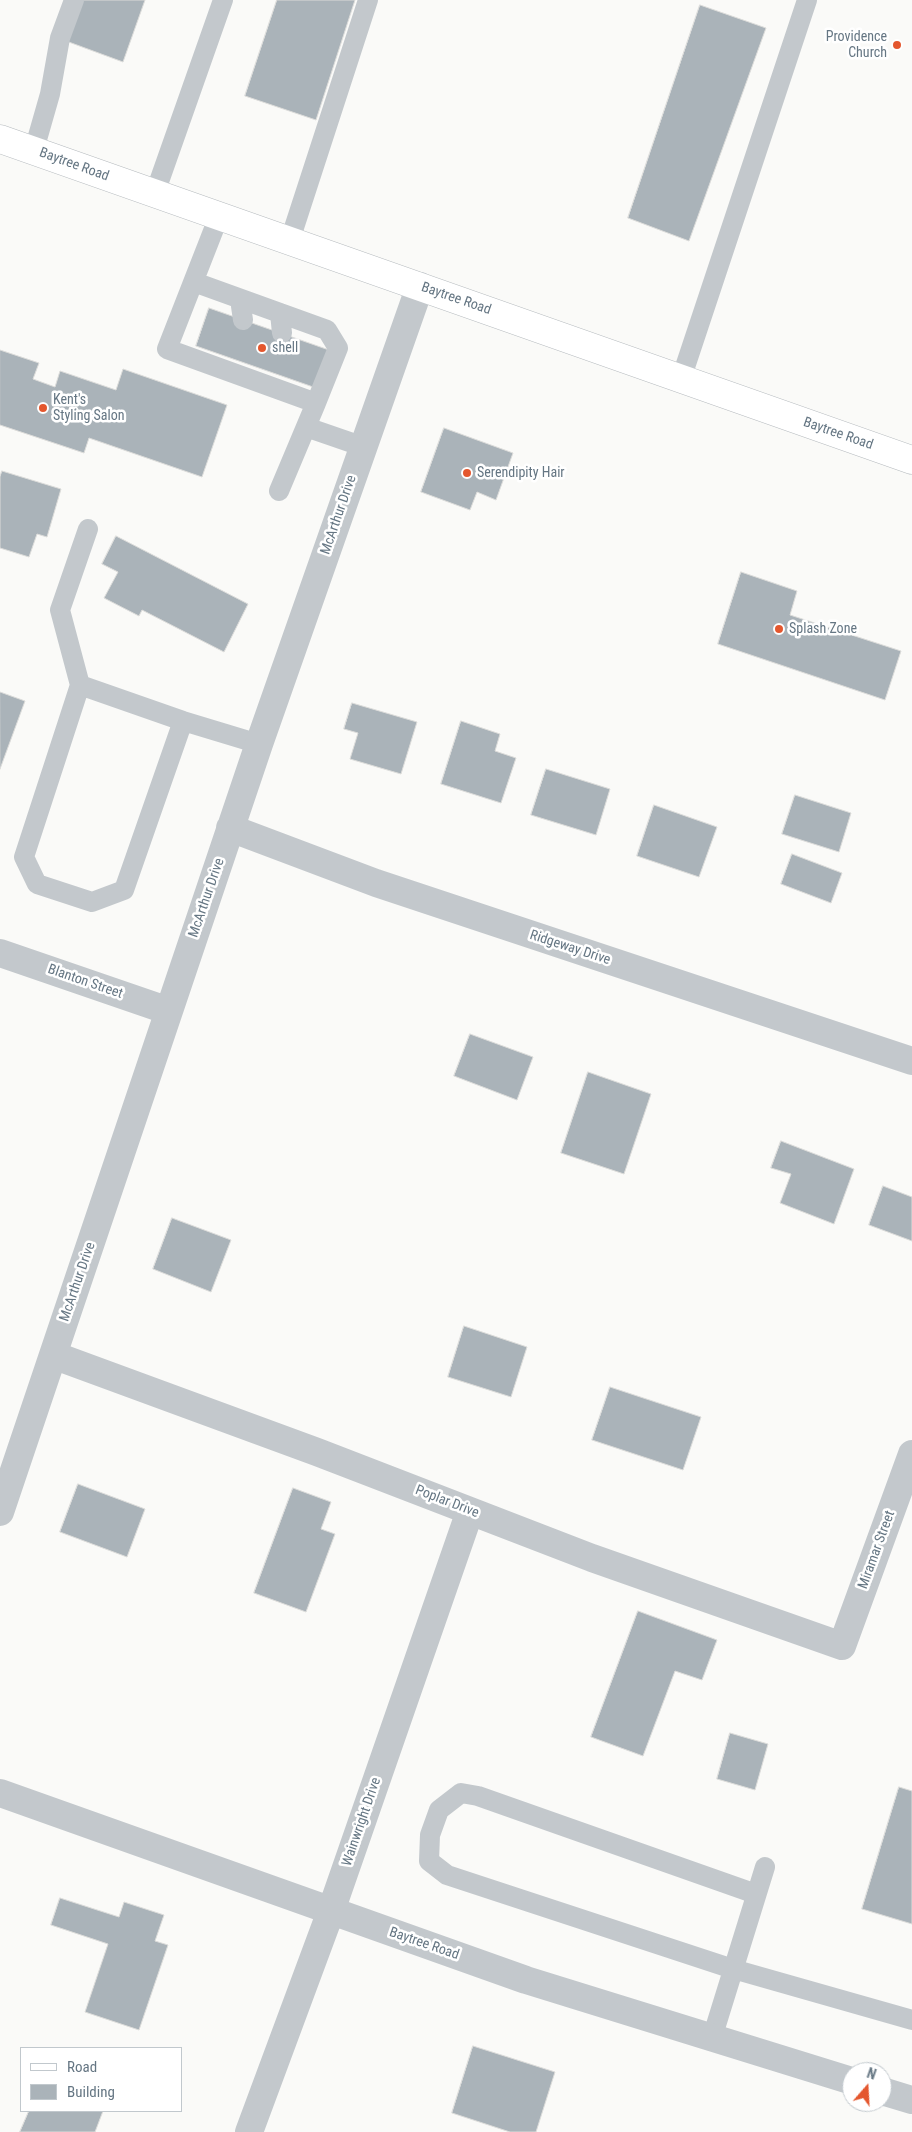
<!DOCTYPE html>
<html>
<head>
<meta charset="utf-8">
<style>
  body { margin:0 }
  #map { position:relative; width:912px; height:2132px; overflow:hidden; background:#fafaf8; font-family:"Roboto Condensed",sans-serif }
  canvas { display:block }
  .legend { position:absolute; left:20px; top:2047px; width:162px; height:65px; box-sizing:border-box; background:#fff; border:1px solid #c1c8cd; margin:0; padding:6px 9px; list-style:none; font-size:15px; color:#657683 }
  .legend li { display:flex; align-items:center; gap:10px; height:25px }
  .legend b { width:25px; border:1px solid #c1c8cd }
  .north { position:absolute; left:842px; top:2062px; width:50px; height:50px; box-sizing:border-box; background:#fff; border:1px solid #c1c8cd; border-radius:50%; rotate:19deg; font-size:14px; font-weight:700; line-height:20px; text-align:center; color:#657683 }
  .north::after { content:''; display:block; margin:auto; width:18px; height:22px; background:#e4572e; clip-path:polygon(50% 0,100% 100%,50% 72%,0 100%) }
</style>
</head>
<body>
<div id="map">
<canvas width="912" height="2132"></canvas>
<ul class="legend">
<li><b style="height:6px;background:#fff"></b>Road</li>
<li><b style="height:14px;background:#aab3b9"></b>Building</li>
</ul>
<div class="north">N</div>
</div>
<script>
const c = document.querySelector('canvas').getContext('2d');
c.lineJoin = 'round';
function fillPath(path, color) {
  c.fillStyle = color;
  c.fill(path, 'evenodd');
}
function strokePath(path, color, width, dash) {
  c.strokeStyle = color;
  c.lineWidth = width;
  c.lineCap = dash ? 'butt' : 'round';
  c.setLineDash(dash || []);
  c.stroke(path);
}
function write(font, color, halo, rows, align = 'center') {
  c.font = font + ' "Roboto Condensed",sans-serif';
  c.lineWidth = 5;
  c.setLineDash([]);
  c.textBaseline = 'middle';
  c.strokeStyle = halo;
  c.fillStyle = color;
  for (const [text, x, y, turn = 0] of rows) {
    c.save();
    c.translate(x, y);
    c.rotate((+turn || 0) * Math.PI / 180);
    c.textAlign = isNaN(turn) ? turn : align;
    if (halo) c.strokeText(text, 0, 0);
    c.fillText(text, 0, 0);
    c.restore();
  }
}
const building = new Path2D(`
  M 81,0 L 145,0 L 123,62 L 66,41 Z
  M 277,0 L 355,0 L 316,120 L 245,96 Z
  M 700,5 L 766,28 L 689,241 L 628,218 Z
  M 209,308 L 329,350 L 316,388 L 196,346 Z
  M 0,350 L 39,363 L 33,379 L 55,387 L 60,371 L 116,390 L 123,369 L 227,405 L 202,477 L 89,438 L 84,453 L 0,425 Z
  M 444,428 L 513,453 L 496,500 L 477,492 L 470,510 L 421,492 Z
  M 2,471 L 61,489 L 47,537 L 37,534 L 29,557 L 0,548 L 0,477 Z
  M 116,536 L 248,604 L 224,652 L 142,610 L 139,616 L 104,598 L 118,572 L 102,564 Z
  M 741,572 L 797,591 L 790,615 L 901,651 L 885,700 L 718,644 Z
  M 0,692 L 25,701 L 0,769 Z
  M 352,703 L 417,722 L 401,774 L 350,759 L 358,733 L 344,729 Z
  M 461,721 L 500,734 L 495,751 L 516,758 L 501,803 L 441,784 Z
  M 546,769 L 610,789 L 596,835 L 531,815 Z
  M 795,795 L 851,813 L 839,852 L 782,834 Z
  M 654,805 L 717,827 L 699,877 L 637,856 Z
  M 792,854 L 842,873 L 831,903 L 781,884 Z
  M 470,1034 L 533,1057 L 517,1100 L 454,1076 Z
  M 588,1072 L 651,1094 L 624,1174 L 561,1153 Z
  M 781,1141 L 854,1169 L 834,1224 L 780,1203 L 791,1174 L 771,1168 Z
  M 883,1186 L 912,1197 L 912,1241 L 869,1225 Z
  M 172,1218 L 231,1240 L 211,1292 L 153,1269 Z
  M 464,1326 L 527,1347 L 511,1397 L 448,1377 Z
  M 610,1387 L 701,1417 L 683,1470 L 592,1440 Z
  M 78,1484 L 145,1509 L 127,1557 L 60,1532 Z
  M 293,1488 L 331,1502 L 321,1529 L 335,1534 L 306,1612 L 254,1593 Z
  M 638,1611 L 717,1640 L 702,1680 L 675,1671 L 643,1756 L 591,1737 Z
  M 730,1733 L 768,1744 L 755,1790 L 717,1779 Z
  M 899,1787 L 912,1791 L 912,1924 L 862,1909 Z
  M 60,1898 L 119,1917 L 124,1902 L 164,1915 L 155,1941 L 168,1945 L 139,2030 L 85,2012 L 108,1944 L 51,1925 Z
  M 473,2046 L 555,2072 L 536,2132 L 510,2132 L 452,2113 Z
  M 29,2111 L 103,2111 L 95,2132 L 20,2132 Z`);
fillPath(building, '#aab3b9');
strokePath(building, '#dcdcda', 1);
const primary = new Path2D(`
  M 0,139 L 912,460`);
strokePath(primary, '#b5babe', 29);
strokePath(new Path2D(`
  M 34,150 L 50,94 L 60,38 L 74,0
  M 155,193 L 223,0
  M 290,240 L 368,0
  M 194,282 L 327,330 L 338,348 L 316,403 L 167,349 L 219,216
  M 240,299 L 243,320
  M 280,313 L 282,333
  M 681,379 L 807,0
  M 306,427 L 364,447
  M 279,491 L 316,403
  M 80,685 L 60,610 L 88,529
  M 183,721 L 124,890 L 92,902 L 37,884 L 24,857 L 80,685 L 183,721 L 259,744
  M 756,1894 L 478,1796 L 461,1793 L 439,1810 L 430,1835 L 429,1861 L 447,1875 L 733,1969 L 912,2020
  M 712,2038 L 765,1867`), '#c3c8cc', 20);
strokePath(new Path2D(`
  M 230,828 L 376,883 L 912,1061
  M 0,953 L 169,1011
  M 53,1355 L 317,1452 L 592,1558 L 842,1646 L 912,1454
  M 0,1512 L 259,744 L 420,286
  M 0,1793 L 526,1980 L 852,2081
  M 882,2091 L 912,2100
  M 249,2132 L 331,1911 L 470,1511`), '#c3c8cc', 28);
strokePath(primary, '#fff', 28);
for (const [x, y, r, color] of [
  [897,45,5,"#e4572e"],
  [262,348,5,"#e4572e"],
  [43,408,5,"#e4572e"],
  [467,473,5,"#e4572e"],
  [779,629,5,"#e4572e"]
]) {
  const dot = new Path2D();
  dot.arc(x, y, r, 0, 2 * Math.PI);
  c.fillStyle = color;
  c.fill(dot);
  strokePath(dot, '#fff', 2);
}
write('14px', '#657683', '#fff', [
  ["Providence",887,37,"right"],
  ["Church",887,53,"right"],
  ["shell",272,348],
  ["Kent's",53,400],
  ["Styling Salon",53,416],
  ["Serendipity Hair",477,473],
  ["Splash Zone",789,629]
], 'left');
write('14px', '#657683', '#fff', [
  ["Baytree Road",74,165,20],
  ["Baytree Road",456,299,19],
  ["Baytree Road",838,434,19],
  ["McArthur Drive",339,515,-71],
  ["McArthur Drive",207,898,-71],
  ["Ridgeway Drive",570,948,18],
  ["Blanton Street",85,982,19],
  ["McArthur Drive",78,1282,-71],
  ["Poplar Drive",447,1502,21],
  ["Miramar Street",877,1550,-70],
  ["Wainwright Drive",362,1822,-71],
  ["Baytree Road",424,1944,19]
]);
</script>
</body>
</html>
